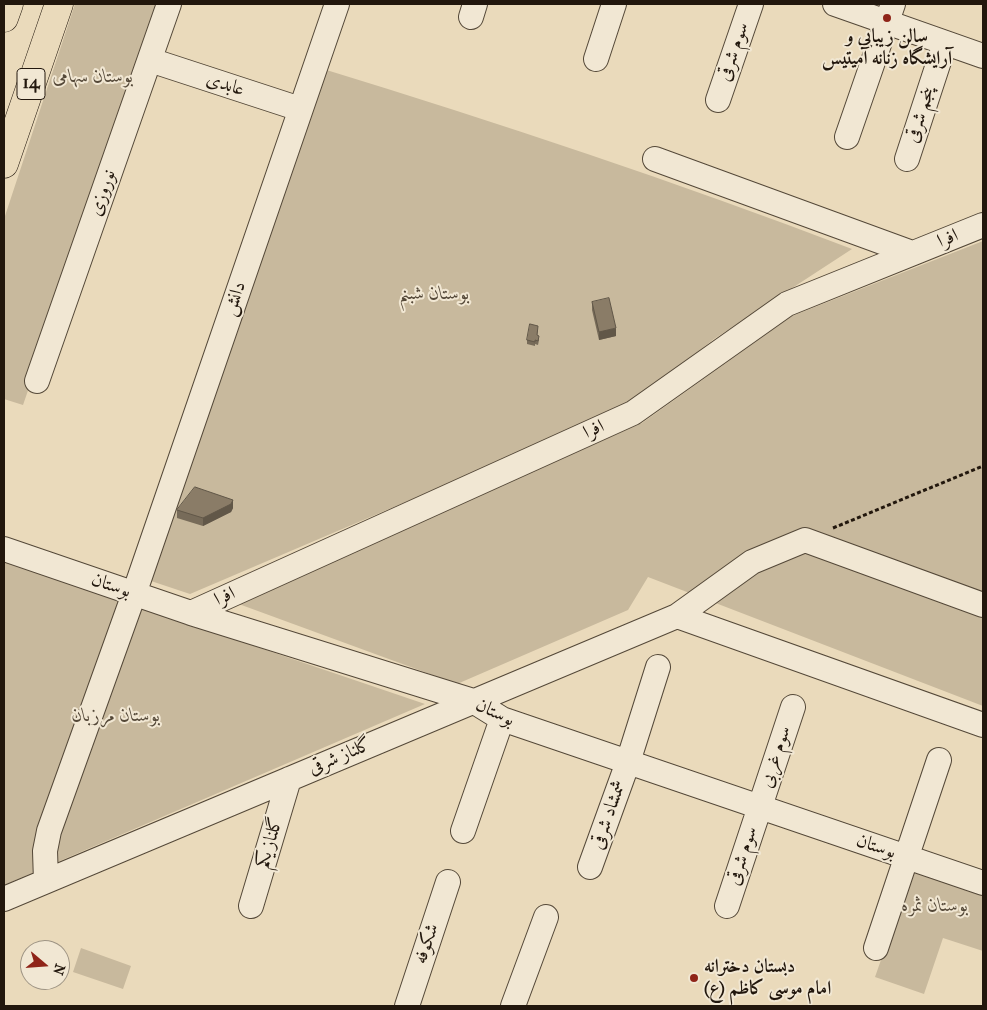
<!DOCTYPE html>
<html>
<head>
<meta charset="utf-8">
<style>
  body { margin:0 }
  #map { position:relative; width:987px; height:1010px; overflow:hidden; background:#eadabb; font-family:"IM FELL French Canon",serif }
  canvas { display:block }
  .frame { position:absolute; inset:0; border:5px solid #22170d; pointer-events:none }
  .north { position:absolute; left:20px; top:940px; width:50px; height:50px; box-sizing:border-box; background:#f1e7d3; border:1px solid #9e9484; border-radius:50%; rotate:108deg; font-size:14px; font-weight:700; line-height:20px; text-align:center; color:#22170d }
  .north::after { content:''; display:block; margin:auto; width:18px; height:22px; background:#8f2418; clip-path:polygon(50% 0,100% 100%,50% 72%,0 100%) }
</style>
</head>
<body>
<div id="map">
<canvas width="987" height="1010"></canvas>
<div class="frame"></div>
<div class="north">N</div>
</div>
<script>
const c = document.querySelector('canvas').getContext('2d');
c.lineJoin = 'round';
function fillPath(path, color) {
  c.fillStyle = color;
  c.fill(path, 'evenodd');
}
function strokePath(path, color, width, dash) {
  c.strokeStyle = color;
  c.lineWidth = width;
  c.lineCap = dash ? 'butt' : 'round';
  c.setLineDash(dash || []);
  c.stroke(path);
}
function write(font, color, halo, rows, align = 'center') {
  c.font = font + ' "IM FELL French Canon",Amiri,serif';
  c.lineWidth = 4;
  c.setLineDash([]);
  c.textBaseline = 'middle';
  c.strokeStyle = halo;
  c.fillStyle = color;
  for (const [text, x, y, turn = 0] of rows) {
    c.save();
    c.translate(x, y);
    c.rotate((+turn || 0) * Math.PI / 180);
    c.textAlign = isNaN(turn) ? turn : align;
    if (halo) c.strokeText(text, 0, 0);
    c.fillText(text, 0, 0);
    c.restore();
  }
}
fillPath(new Path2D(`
  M 75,4 L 159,4 L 139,69 L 23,405 L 4,399 L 4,219 Z
  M 320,68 C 499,123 677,182 852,249 L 714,339 L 646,393 L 616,411 L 450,483 L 190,594 L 142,578 Z
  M 983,241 L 983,706 L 648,577 L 628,610 L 457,684 L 236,603 L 642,423 L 792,316 Z
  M 4,561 L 425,704 L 4,885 Z
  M 915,863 L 983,887 L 983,951 L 943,938 L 924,994 L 875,977 Z
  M 81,948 L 131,966 L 123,989 L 73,972 Z`), '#c8b99d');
const minor = new Path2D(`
  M 835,4 L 983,56
  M 471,17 L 475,4
  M 596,59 L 614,4
  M 150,60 L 300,109
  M 718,100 L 751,4
  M 847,137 L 893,4
  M 655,159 L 912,253
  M 907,159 L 945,43
  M 37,381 L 169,4
  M 4,549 L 191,613 L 473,701 L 502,719 L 983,883
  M 191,613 L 633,413 L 787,304 L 983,225
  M 677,616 L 983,725
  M 463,831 L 502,719
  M 590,867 L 628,762 L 658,667
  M 46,881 L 45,851 L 49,831 L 134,594 L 337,4
  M 4,899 L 677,616 L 752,562 L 805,540 L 983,605
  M 251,906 L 289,779
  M 727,906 L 793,707
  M 876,948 L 939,760
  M 407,1006 L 448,882
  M 513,1006 L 546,917`);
const highway = new Path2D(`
  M 4,18 L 9,4
  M 4,164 L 59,4`);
strokePath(minor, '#544838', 26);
strokePath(highway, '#22170d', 29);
strokePath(new Path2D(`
  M 833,528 L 983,466`), '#22170d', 3, [4, 2.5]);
strokePath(minor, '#f1e7d3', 24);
strokePath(highway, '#eadabb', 28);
fillPath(new Path2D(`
  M 592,302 L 616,336 L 599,340 L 592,310 Z
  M 538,330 L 537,335 L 539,340 L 538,345 L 535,344 L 535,346 L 527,344 L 527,340 Z
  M 233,508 L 231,512 L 203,526 L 177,518 L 177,510 Z`), '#776b59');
fillPath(new Path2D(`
  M 616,328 L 616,336 L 599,340 L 599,332 Z
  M 233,500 L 233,508 L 231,512 L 203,526 L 203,518 Z`), '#615748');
const building = new Path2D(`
  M 609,298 L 616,328 L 599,332 L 592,302 Z
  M 530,324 L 538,326 L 537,335 L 539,336 L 538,341 L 535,340 L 535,342 L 527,340 Z
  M 195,487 L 233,500 L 231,504 L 203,518 L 177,510 Z`);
fillPath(building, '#8a7c67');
strokePath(building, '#615748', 1);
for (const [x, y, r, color] of [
  [887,18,5,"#8f2418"],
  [694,978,5,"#8f2418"]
]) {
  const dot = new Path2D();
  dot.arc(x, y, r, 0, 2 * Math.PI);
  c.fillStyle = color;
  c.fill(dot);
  strokePath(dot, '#f1e7d3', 2);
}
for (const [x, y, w] of [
  [31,84,28]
]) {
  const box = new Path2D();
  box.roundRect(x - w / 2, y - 15.5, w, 31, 4);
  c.fillStyle = '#f1e7d3';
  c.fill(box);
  strokePath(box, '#22170d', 1);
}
write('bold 18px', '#22170d', null, [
  ["14",31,84]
]);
write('bold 19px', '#22170d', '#f1e7d3', [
  ["سالن زیبایی و",887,37],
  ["آرایشگاه زنانه آمیتیس",887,59],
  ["دبستان دخترانه",704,967,"left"],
  ["امام موسی کاظم (ع)",704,989,"left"]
]);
write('19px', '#22170d', '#f1e7d3', [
  ["سوم شرقی",734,52,-71],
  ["عابدی",225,85,18],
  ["پنجم شرقی",921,115,-72],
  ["نوروزی",103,193,-71],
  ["افرا",948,239,-22],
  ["دانش",235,299,-71],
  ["افرا",594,430,-24],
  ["بوستان",111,586,19],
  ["افرا",225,597,-24],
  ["بوستان",495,713,26],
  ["گلناز شرقی",340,757,-23],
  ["سوم غربی",776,757,-72],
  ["شمشاد شرقی",609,815,-71],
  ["گلناز یکم",270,843,-73],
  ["بوستان",876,847,19],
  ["سوم شرقی",743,856,-72],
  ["شکوفه",427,944,-71]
]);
write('italic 19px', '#544838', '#f1e7d3', [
  ["بوستان سهامی",93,77],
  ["بوستان شبنم",434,294],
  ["بوستان مرزبان",116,716],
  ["بوستان ثمره",935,906]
]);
</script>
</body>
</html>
